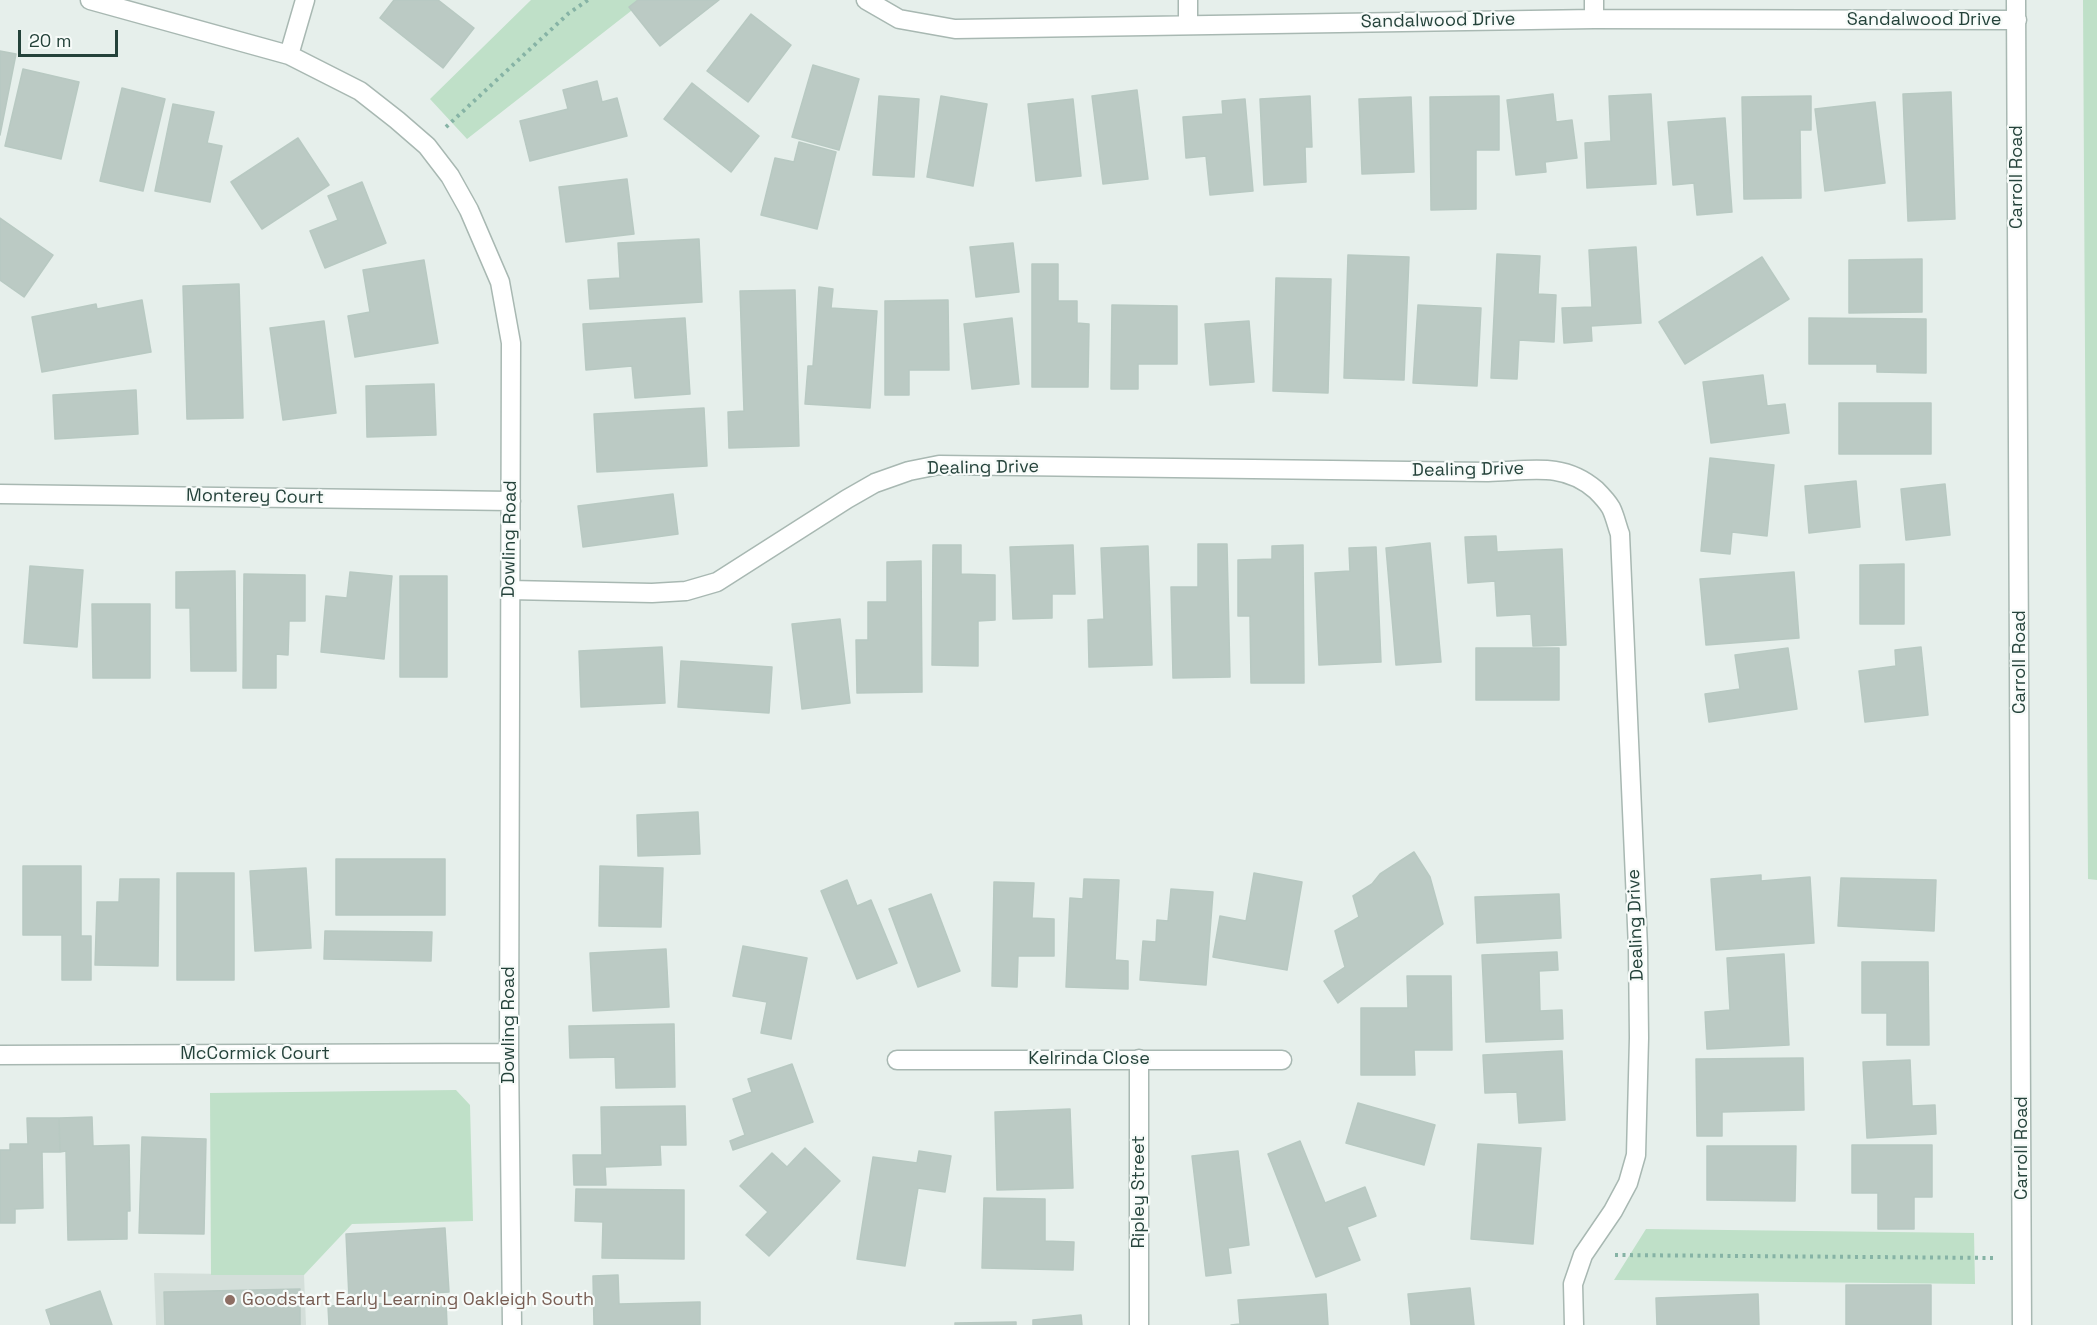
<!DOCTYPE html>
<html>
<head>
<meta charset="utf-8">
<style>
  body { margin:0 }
  #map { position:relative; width:2097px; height:1325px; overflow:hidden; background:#e6efeb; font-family:"Space Grotesk",sans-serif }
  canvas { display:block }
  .scale { position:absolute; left:18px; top:30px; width:100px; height:27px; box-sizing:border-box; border:3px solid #24423a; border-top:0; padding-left:8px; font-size:18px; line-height:21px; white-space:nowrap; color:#24423a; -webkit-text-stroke:4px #f7fbf9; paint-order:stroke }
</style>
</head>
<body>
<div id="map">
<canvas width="2097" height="1325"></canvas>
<div class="scale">20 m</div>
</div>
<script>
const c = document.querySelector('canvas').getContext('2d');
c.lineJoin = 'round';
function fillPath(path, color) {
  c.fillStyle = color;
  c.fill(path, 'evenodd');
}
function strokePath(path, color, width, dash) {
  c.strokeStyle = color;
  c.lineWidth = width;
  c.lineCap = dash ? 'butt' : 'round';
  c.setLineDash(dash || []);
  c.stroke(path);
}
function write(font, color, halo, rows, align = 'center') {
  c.font = font + ' "Space Grotesk",sans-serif';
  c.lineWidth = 4.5;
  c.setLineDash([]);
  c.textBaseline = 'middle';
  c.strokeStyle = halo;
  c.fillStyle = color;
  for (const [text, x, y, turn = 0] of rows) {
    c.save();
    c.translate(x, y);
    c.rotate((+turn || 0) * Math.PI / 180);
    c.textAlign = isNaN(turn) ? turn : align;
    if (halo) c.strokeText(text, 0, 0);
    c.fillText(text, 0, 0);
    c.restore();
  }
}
fillPath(new Path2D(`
  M 154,1273 L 304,1275 L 306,1325 L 156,1325 Z`), '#d4dfda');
fillPath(new Path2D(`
  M 531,0 L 645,0 L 467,139 L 430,99 Z
  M 2083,0 L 2097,0 L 2097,880 L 2088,879 Z
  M 456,1090 L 470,1105 L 473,1221 L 352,1224 L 304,1275 L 211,1275 L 210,1093 Z
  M 1646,1229 L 1974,1233 L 1975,1284 L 1614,1280 Z`), '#bfe0c8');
const building = new Path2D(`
  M 394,0 L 438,0 L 474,28 L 443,68 L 380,18 Z
  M 638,0 L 719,0 L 660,46 L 629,7 Z
  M 751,14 L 791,45 L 748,102 L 707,71 Z
  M 0,51 L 16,54 L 0,135 Z
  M 813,65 L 859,79 L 839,150 L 792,137 Z
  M 23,69 L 79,82 L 61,159 L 5,146 Z
  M 597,81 L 602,102 L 617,98 L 627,136 L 530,161 L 520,121 L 568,109 L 563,90 Z
  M 692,83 L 759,136 L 731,172 L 664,119 Z
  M 122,88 L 165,99 L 143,191 L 100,181 Z
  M 1137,90 L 1148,179 L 1103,184 L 1092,96 Z
  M 1951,92 L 1955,219 L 1908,221 L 1903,94 Z
  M 1553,94 L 1556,122 L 1572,120 L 1577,158 L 1545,162 L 1546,172 L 1516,175 L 1507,100 Z
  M 1651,94 L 1656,184 L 1587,188 L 1585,143 L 1611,141 L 1609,96 Z
  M 879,96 L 919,99 L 914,177 L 873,175 Z
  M 941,96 L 987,104 L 973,186 L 927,177 Z
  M 1310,96 L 1312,147 L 1305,147 L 1306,182 L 1264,185 L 1260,99 Z
  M 1499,96 L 1499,150 L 1476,150 L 1476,209 L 1431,210 L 1430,97 Z
  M 1811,96 L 1811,130 L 1800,130 L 1801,198 L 1744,199 L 1742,97 Z
  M 1411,97 L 1414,172 L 1362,174 L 1359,99 Z
  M 1073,99 L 1081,176 L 1036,181 L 1028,104 Z
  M 1245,99 L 1253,191 L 1210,195 L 1206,156 L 1186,158 L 1183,117 L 1223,114 L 1222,101 Z
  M 1875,102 L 1885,183 L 1825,191 L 1815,109 Z
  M 173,104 L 214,112 L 207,143 L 222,146 L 210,202 L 155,191 Z
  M 1725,118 L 1732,212 L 1697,215 L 1694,183 L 1673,185 L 1668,122 Z
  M 298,138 L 329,185 L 262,229 L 231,182 Z
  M 799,142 L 836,152 L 817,229 L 761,215 L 775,158 L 794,162 Z
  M 627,179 L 634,234 L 566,242 L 559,187 Z
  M 362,182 L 386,243 L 325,268 L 310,231 L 338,220 L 328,196 Z
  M 0,218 L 53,255 L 24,297 L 0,280 Z
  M 699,239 L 702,302 L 590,309 L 588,280 L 620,278 L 618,243 Z
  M 1013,243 L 1019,292 L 976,297 L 970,247 Z
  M 1636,247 L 1641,323 L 1591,326 L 1592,341 L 1564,343 L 1562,308 L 1592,307 L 1589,250 Z
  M 1497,254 L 1540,256 L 1538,294 L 1556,295 L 1554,342 L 1519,340 L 1517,379 L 1491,378 Z
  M 1348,255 L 1409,257 L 1404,380 L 1344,378 Z
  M 1762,257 L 1789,299 L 1685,364 L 1659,322 Z
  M 1922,259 L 1922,312 L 1849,313 L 1849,260 Z
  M 424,260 L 438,343 L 355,357 L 348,316 L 370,312 L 363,270 Z
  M 1032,264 L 1058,264 L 1058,301 L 1077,301 L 1077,323 L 1089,324 L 1088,387 L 1032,387 Z
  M 1276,278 L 1331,279 L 1328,393 L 1273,391 Z
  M 239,284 L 243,418 L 187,419 L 183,286 Z
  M 819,287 L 833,289 L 831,308 L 877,311 L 870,408 L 805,404 L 808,366 L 813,366 Z
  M 795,290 L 799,446 L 729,448 L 728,412 L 744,411 L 740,291 Z
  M 142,300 L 151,352 L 42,372 L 32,317 L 96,304 L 97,309 Z
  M 948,300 L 949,370 L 909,370 L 909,395 L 885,395 L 885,301 Z
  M 1112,305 L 1177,306 L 1177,364 L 1138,364 L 1138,389 L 1111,389 Z
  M 1418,305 L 1481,308 L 1477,386 L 1413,383 Z
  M 685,318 L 690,394 L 635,398 L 632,366 L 586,370 L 583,324 Z
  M 1012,318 L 1019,384 L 972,389 L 964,324 Z
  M 1809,318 L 1926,319 L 1926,373 L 1877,372 L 1877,364 L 1809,364 Z
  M 324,321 L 336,413 L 283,420 L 270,328 Z
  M 1249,321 L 1254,382 L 1210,385 L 1205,324 Z
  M 1763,375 L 1767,406 L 1785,404 L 1789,433 L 1711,443 L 1703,382 Z
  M 434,384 L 436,435 L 367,437 L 366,386 Z
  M 136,390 L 138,434 L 55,439 L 53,395 Z
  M 1839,403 L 1931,403 L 1931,454 L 1839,454 Z
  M 704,408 L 707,466 L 597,472 L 594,414 Z
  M 1710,458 L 1774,465 L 1767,536 L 1732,532 L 1730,554 L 1701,551 Z
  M 1856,481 L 1860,527 L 1809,533 L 1805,486 Z
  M 1945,484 L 1950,535 L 1906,540 L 1901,489 Z
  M 673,494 L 678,534 L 583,547 L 578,506 Z
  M 1496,536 L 1497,552 L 1562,549 L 1566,645 L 1533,646 L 1531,614 L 1497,616 L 1495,581 L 1468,583 L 1465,537 Z
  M 1430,543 L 1441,662 L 1396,665 L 1386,548 Z
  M 1198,544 L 1227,544 L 1230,677 L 1173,678 L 1171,587 L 1198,587 Z
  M 933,545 L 961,545 L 961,574 L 995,575 L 995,620 L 978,621 L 978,666 L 932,665 Z
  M 1073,545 L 1075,594 L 1052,594 L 1052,618 L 1013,619 L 1010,547 Z
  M 1303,545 L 1304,683 L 1251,683 L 1250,616 L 1238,616 L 1238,560 L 1272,559 L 1272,546 Z
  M 1148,546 L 1152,665 L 1089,667 L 1088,620 L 1104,619 L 1101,548 Z
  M 1376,547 L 1381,662 L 1319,665 L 1315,573 L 1350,571 L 1349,548 Z
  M 921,561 L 922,692 L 857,693 L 856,640 L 868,640 L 868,602 L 887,602 L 887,562 Z
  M 1904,564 L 1904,624 L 1860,624 L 1860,565 Z
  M 30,566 L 83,570 L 77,647 L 24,643 Z
  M 235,571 L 236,671 L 191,671 L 190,608 L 176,608 L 176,572 Z
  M 350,572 L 392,576 L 384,659 L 321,652 L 326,596 L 347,598 Z
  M 1794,572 L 1799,638 L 1706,645 L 1700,579 Z
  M 244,574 L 305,575 L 305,621 L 289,621 L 288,655 L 276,654 L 276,688 L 243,688 Z
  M 400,576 L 447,576 L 447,677 L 400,677 Z
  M 92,604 L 150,604 L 150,678 L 93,678 Z
  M 840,619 L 850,703 L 802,709 L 792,624 Z
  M 662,647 L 665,703 L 581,707 L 579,651 Z
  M 1921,647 L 1928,715 L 1865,722 L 1859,671 L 1896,666 L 1895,650 Z
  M 1476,648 L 1559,648 L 1559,700 L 1476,700 Z
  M 1788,648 L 1797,709 L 1709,722 L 1705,694 L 1740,689 L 1735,655 Z
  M 681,661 L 772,667 L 769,713 L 678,707 Z
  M 698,812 L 700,854 L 638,856 L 637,815 Z
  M 1414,852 L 1430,877 L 1443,924 L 1338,1003 L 1324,981 L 1345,967 L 1335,931 L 1359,917 L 1353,896 L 1372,884 L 1380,874 Z
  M 336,859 L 445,859 L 445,915 L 336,915 Z
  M 23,866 L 81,866 L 81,936 L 91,936 L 91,980 L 62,980 L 62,935 L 23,935 Z
  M 600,866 L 663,868 L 661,927 L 599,926 Z
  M 306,868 L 311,948 L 255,951 L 250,871 Z
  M 177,873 L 234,873 L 234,980 L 177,980 Z
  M 1254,873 L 1302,882 L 1287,970 L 1213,957 L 1220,916 L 1246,921 Z
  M 1761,875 L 1761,881 L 1810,877 L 1814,943 L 1716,950 L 1711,879 Z
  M 1841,878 L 1936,880 L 1934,931 L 1838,926 Z
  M 120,879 L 159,879 L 158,966 L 95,965 L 97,902 L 119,902 Z
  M 1084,879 L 1119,880 L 1115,960 L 1128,961 L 1128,989 L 1066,987 L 1070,898 L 1083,899 Z
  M 847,880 L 857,906 L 871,900 L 897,963 L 857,979 L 821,891 Z
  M 994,882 L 1034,883 L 1032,918 L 1054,919 L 1054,956 L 1018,956 L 1017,987 L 992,986 Z
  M 1171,889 L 1213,892 L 1206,985 L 1140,980 L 1143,941 L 1156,942 L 1157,920 L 1168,921 Z
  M 931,894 L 960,971 L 918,987 L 889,909 Z
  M 1559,894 L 1561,938 L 1477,943 L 1475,897 Z
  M 325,931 L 432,932 L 431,961 L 324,959 Z
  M 743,946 L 807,958 L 791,1039 L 761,1033 L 767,1002 L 733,996 Z
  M 666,949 L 669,1007 L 593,1011 L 590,953 Z
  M 1557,952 L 1558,970 L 1539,971 L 1540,1011 L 1562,1010 L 1563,1039 L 1486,1042 L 1482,955 Z
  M 1784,954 L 1789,1045 L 1707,1049 L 1705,1012 L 1730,1010 L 1727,958 Z
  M 1862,962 L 1928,962 L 1929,1045 L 1887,1045 L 1887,1013 L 1862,1013 Z
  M 1407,976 L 1451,976 L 1452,1050 L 1414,1050 L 1415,1075 L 1361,1075 L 1361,1008 L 1408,1008 Z
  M 674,1024 L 675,1087 L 616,1088 L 615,1057 L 570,1058 L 569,1026 Z
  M 1562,1051 L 1565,1120 L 1519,1123 L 1517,1092 L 1485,1093 L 1483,1055 Z
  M 1803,1058 L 1804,1110 L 1722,1112 L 1722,1136 L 1697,1136 L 1696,1059 Z
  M 1910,1060 L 1912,1106 L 1935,1105 L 1936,1134 L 1867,1138 L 1863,1062 Z
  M 792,1064 L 813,1122 L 733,1150 L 730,1141 L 745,1135 L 733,1099 L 752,1092 L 748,1079 Z
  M 1358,1103 L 1435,1125 L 1424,1165 L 1346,1143 Z
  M 685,1106 L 686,1145 L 660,1145 L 661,1165 L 605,1167 L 606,1185 L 574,1185 L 573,1155 L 602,1155 L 601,1107 Z
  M 1070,1109 L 1073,1188 L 997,1190 L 995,1112 Z
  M 92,1117 L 93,1146 L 129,1145 L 130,1211 L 127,1211 L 127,1239 L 68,1240 L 66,1151 L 60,1152 L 59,1118 Z
  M 27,1118 L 59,1118 L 60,1152 L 42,1152 L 43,1208 L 15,1209 L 15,1223 L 0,1223 L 0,1150 L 10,1150 L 10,1144 L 28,1144 Z
  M 142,1137 L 206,1139 L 204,1234 L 139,1233 Z
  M 1300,1141 L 1325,1203 L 1365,1187 L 1376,1216 L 1347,1227 L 1360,1260 L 1316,1277 L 1268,1154 Z
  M 1478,1144 L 1541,1148 L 1533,1244 L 1471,1239 Z
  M 1852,1145 L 1932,1145 L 1932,1197 L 1914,1197 L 1914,1229 L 1878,1229 L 1878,1193 L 1852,1193 Z
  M 1707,1146 L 1796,1146 L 1795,1201 L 1707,1200 Z
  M 805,1148 L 840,1181 L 769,1256 L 746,1235 L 768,1212 L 740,1186 L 772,1153 L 787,1167 Z
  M 919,1151 L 951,1156 L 945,1192 L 918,1188 L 905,1266 L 857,1259 L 873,1157 L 917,1163 Z
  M 1238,1151 L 1249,1245 L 1228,1248 L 1231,1273 L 1206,1276 L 1192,1156 Z
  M 576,1189 L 684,1190 L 684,1259 L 602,1258 L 603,1222 L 575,1221 Z
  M 984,1198 L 1045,1199 L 1045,1241 L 1074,1242 L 1073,1270 L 982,1268 Z
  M 445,1228 L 449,1292 L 349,1298 L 346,1234 Z
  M 618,1275 L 619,1304 L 700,1302 L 700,1325 L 594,1325 L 593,1276 Z
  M 1846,1285 L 1931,1285 L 1931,1325 L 1846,1325 Z
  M 1470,1288 L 1474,1325 L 1411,1325 L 1408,1294 Z
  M 300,1289 L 300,1325 L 165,1325 L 164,1292 Z
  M 100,1291 L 112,1325 L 51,1325 L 46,1310 Z
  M 1326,1294 L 1328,1325 L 1231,1325 L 1240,1324 L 1238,1300 Z
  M 1758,1294 L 1759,1325 L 1657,1325 L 1656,1298 Z
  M 446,1301 L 447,1325 L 329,1325 L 328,1306 Z
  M 1081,1315 L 1082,1325 L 1033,1325 L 1033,1320 Z
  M 1016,1322 L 1016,1325 L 955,1325 L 955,1323 Z`);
fillPath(building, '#bbcac4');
strokePath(building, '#b8c9c2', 1.5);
const street = new Path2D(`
  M 90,0 L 289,55 L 360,91 L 397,120 L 427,146 L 450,176 L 469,210 L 500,282 L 511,343 L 509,1053 L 512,1325
  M 866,0 L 899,19 L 955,29 L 1594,19 L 2017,20
  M 1188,0 L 1188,25
  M 1594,0 L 1594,19
  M 2016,0 L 2022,1325
  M 289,55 L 305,0
  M 0,494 L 511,501
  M 510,590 L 652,593 L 686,591 L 717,582 L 847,499 L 875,483 L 909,471 L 939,465 L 1488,472 C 1528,471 1563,461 1596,490 C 1601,495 1607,501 1611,508 C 1615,516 1617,526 1620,534 L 1638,948 L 1639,1038 L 1636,1155 L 1628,1183 L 1613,1211 L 1583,1255 L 1573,1284 L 1574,1325
  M 0,1055 L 509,1053
  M 897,1060 L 1282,1060
  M 1139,1325 L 1139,1059`);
strokePath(street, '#a8b8b2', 21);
strokePath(new Path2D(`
  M 446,127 L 569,13 L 588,0
  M 1615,1255 L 1997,1258`), '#86b3a5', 4, [3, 4.5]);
strokePath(street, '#fff', 18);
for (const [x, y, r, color] of [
  [230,1300,6,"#8d6e63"]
]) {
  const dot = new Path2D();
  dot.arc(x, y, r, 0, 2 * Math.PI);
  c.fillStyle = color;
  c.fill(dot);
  strokePath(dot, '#f7fbf9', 2);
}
write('18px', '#24423a', '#f7fbf9', [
  ["Sandalwood Drive",1924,20],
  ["Sandalwood Drive",1438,21,-1],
  ["Carroll Road",2017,177,-90],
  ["Dealing Drive",983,468,-1],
  ["Dealing Drive",1468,470,-1],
  ["Monterey Court",255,497,1],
  ["Dowling Road",510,539,-89],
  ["Carroll Road",2020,662,-90],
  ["Dealing Drive",1636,925,-92],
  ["Dowling Road",509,1025,-90],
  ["McCormick Court",255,1054],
  ["Kelrinda Close",1089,1059],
  ["Carroll Road",2022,1148,-90],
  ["Ripley Street",1139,1192,-90]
]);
write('18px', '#785e54', '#f7fbf9', [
  ["Goodstart Early Learning Oakleigh South",242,1300]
], 'left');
</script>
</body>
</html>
